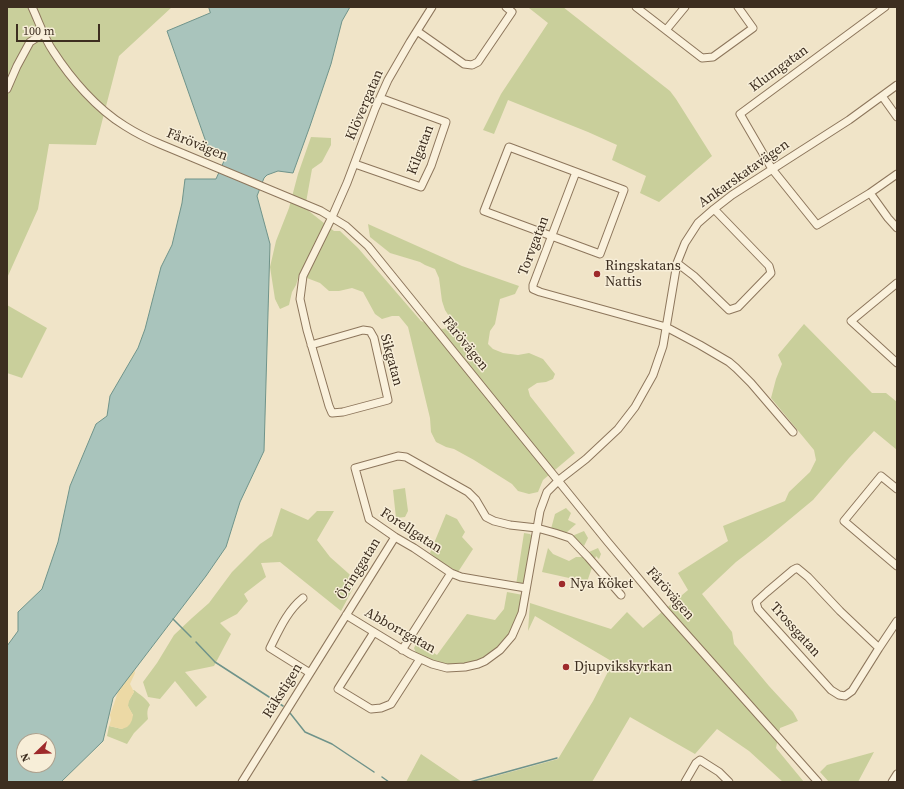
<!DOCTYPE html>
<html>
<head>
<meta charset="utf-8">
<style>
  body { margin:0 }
  #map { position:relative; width:904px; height:789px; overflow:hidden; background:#f0e4c8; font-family:"Source Serif 4",serif }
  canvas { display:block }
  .frame { position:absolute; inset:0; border:8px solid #3d2e20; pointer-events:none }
  .north { position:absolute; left:16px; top:733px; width:40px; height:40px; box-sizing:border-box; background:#f7eed8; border:1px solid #ada18e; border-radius:50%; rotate:247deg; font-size:11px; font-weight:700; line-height:16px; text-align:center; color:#3d2e20 }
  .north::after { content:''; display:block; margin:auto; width:14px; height:18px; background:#9e2a2b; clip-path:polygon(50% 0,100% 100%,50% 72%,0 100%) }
  .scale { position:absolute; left:16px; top:24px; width:84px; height:18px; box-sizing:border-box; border:2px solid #3d2e20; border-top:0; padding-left:5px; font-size:12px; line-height:14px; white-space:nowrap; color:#3d2e20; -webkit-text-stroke:3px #f7eed8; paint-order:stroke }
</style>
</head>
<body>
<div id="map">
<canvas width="904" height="789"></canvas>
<div class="frame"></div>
<div class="north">N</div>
<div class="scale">100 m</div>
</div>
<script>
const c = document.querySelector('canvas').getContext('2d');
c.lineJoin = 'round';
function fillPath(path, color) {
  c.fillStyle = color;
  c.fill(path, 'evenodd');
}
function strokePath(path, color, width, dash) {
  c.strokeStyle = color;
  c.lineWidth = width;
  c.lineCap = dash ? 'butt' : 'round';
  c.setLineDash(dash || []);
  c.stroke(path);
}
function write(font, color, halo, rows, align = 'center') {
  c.font = font + ' "Source Serif 4",serif';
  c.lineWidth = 3;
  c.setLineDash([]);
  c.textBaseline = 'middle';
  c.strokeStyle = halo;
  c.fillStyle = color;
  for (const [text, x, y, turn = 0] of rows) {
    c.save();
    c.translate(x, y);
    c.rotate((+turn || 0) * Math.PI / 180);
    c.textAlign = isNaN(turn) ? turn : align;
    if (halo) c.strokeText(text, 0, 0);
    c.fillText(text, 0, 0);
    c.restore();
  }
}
fillPath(new Path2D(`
  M 7,7 L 172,7 L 119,56 L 96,145 L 49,144 L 38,209 L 7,278 Z
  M 529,7 L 563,7 L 670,91 L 676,99 L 712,156 L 659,202 L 640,193 L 646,176 L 612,160 L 617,145 L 588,132 L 508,100 L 494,134 L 483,130 L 501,94 L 548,23 L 529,8 Z
  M 311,137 L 331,138 L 331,145 L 322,162 L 312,169 L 305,208 L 334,231 L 340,231 L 358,248 L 421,321 L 442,329 L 456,327 L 445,310 L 442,301 L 439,278 L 435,269 L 425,265 L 420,262 L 390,253 L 370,237 L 368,224 L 462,266 L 519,286 L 515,294 L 500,299 L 495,324 L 490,331 L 488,344 L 493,349 L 503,353 L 518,355 L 529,353 L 543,359 L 555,374 L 553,379 L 546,382 L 537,383 L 528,389 L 530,396 L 575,453 L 543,480 L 538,492 L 529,494 L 518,491 L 512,484 L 474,460 L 454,449 L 446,447 L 436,442 L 431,432 L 430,418 L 408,327 L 399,316 L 392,316 L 382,319 L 375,314 L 363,292 L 352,288 L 339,291 L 329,291 L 320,283 L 299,275 L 296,285 L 292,292 L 289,305 L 280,309 L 275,299 L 270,267 L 276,241 L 289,208 L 298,174 Z
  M 7,305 L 47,328 L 22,378 L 7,373 Z
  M 804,324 L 872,393 L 886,393 L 897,402 L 897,450 L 874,431 L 849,458 L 813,500 L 766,539 L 736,562 L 702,594 L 732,632 L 734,644 L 769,686 L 793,712 L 798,721 L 780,728 L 776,748 L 804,782 L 783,782 L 749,751 L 717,729 L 695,754 L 630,717 L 592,782 L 474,782 L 558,759 L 593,701 L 613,662 L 535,616 L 528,631 L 530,603 L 611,629 L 627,612 L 643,628 L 688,590 L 678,573 L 728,541 L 723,526 L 785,501 L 789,492 L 810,472 L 816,460 L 814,450 L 771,398 L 776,379 L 782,364 L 778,355 Z
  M 405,488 L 408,511 L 405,517 L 396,518 L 393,490 Z
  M 281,508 L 308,520 L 317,511 L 334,511 L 317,540 L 330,557 L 357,581 L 341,611 L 280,562 L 261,563 L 266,577 L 244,594 L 248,601 L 237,614 L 220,623 L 231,634 L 214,666 L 185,672 L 207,697 L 196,707 L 175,681 L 160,699 L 148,697 L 143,682 L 157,663 L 174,635 L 192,618 L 209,603 L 232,572 L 260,544 L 272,536 Z
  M 566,508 L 571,513 L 568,520 L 576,524 L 566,533 L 551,529 L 555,514 Z
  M 446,514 L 457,519 L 465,532 L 462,537 L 473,549 L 458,572 L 441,562 L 430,553 Z
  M 584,531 L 588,538 L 584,546 L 572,536 Z
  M 524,533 L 530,534 L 534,539 L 526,585 L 516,585 Z
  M 548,548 L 553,554 L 569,561 L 576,557 L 582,557 L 589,552 L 598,548 L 601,554 L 599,559 L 596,556 L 587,582 L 542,572 Z
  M 507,592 L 523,595 L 518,618 L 500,648 L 483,659 L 464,664 L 450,665 L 434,661 L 416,653 L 414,648 L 417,642 L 437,655 L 467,614 L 495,620 L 504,609 Z
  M 133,690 L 134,690 C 140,695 146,698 150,705 C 147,709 147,713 148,719 L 134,733 L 127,744 L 107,736 L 109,726 L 122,729 L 133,715 C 126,703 126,705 134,692 Z
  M 874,752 L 858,782 L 829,782 L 820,772 L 827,765 Z
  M 421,754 L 462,782 L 406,782 Z`), '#c9cf9b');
fillPath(new Path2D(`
  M 134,668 L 135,673 L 130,684 L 134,692 L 129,701 L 128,706 L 133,715 L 132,720 L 130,724 L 127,727 L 122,729 L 109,726 L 111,720 L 110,715 L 115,701 L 122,679 Z`), '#ecd9a5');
const water = new Path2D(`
  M 209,7 L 350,7 L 342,21 L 331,64 L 310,126 L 293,173 L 278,171 L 267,175 L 264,178 L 257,196 L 270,244 L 264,451 L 240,502 L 226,547 L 206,576 L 113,698 L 103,741 L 61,782 L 7,782 L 7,646 L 18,631 L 18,612 L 42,589 L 58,542 L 70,486 L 96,424 L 107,416 L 110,396 L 138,348 L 145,329 L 161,267 L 172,245 L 182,203 L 185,179 L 216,179 L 224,161 L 220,152 L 207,145 L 167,31 L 210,13 ZM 24,741 L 48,741 L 48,765 L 24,765 Z`);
fillPath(water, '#a9c4bc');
strokePath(water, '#6f938a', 1);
strokePath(new Path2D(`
  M 173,619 L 191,637
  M 196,642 L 215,662 L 283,706
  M 290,713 L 305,732 L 332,744 L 374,772
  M 382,777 L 389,782
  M 470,782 L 557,758`), '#6f938a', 1.5);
const minor = new Path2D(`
  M 32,7 C 39,22 44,38 53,51 C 71,79 97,109 125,126 C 136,133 148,139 160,144 L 321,211 L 346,226 L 368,246 L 607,541 L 665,610 L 818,782
  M 636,7 L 702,58 L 713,57 L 753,28 L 738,7
  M 885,7 L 740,114 L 772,169 L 817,225 L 870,193 L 897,174
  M 666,30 L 685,7
  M 417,31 L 464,64 L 472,65 L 478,62 L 512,12 L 506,7
  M 7,89 L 17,66 L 30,42 L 44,33
  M 882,96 L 897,117
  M 509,147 L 624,190 L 600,254 L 484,211 Z
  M 355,164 L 421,187 L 431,166 L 446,122 L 380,98
  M 576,172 L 533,285 L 533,289 L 540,292 L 666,327 L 700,345 L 729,362 L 736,368 L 751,383 L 793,432
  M 870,193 L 888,218 L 897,228
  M 677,263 L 694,276 L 729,310 L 738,307 L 771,273 L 769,266 L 714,209
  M 897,283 L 851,321 L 897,363
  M 311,345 L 363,330 L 370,331 L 374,338 L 388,400 L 343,412 L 332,413 L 329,406 L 307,330 L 300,299 L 303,276 L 332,217 L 347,183 L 375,109 L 388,80 L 410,42 L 432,7
  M 897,489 L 881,476 L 844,521 L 897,566
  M 526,588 L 490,582 L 461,577 L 451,573 L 414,548 L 395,537 L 369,519 L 355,468 L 398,456 L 406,457 L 468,492 L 476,500 L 486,517 L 494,521 L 510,525 L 537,528 L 555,533 L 570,538 L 588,557 L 621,595
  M 303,598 C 287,611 279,630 270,648 L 310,673
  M 346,615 L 410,654 L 432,664 L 447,668 L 465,667 L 478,664 L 485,661 L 500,650 L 512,636 L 522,613 L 540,511 L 547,492 L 559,480 L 586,459 L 618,429 L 635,407 L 653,375 L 663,346 L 677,263 L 685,243 L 698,223 L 714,209 L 732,195 L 849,120 L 897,85
  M 374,632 L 338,689 L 371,709 L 381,708 L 391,704 L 420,659
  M 879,648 L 840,611 L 808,577 L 797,568 L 793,570 L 767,592 L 756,602 L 758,609 L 831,690 L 839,695 L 845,696 L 852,691 L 879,648 L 897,621
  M 402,650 L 451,573
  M 242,782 L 395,537
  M 685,782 L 696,763 L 700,760 L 719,772 L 729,782
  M 892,782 L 897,774`);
strokePath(minor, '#8d765c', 9);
strokePath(minor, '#faf1dc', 7);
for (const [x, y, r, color] of [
  [597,274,4,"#9e2a2b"],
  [562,584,4,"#9e2a2b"],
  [566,667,4,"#9e2a2b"]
]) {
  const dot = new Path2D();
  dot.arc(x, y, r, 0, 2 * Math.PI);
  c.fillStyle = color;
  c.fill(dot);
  strokePath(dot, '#f7eed8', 1.5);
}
write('14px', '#3d2e20', '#f7eed8', [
  ["Klumgatan",779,69,-36],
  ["Klövergatan",365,105,-67],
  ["Fårövägen",197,145,22],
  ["Kilgatan",421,150,-69],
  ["Ankarskatavägen",744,174,-35],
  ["Torvgatan",534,246,-69],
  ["Fårövägen",465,344,51],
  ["Sikgatan",391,360,75],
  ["Forellgatan",411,531,33],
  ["Öringgatan",359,569,-58],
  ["Fårövägen",670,594,49],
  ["Trossgatan",795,630,48],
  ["Abborrgatan",400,631,29],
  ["Räkstigen",283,691,-58]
]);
write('14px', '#3d2e20', '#f7eed8', [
  ["Ringskatans",605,266],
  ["Nattis",605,282],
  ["Nya Köket",570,584],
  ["Djupvikskyrkan",574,667]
], 'left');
</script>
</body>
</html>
